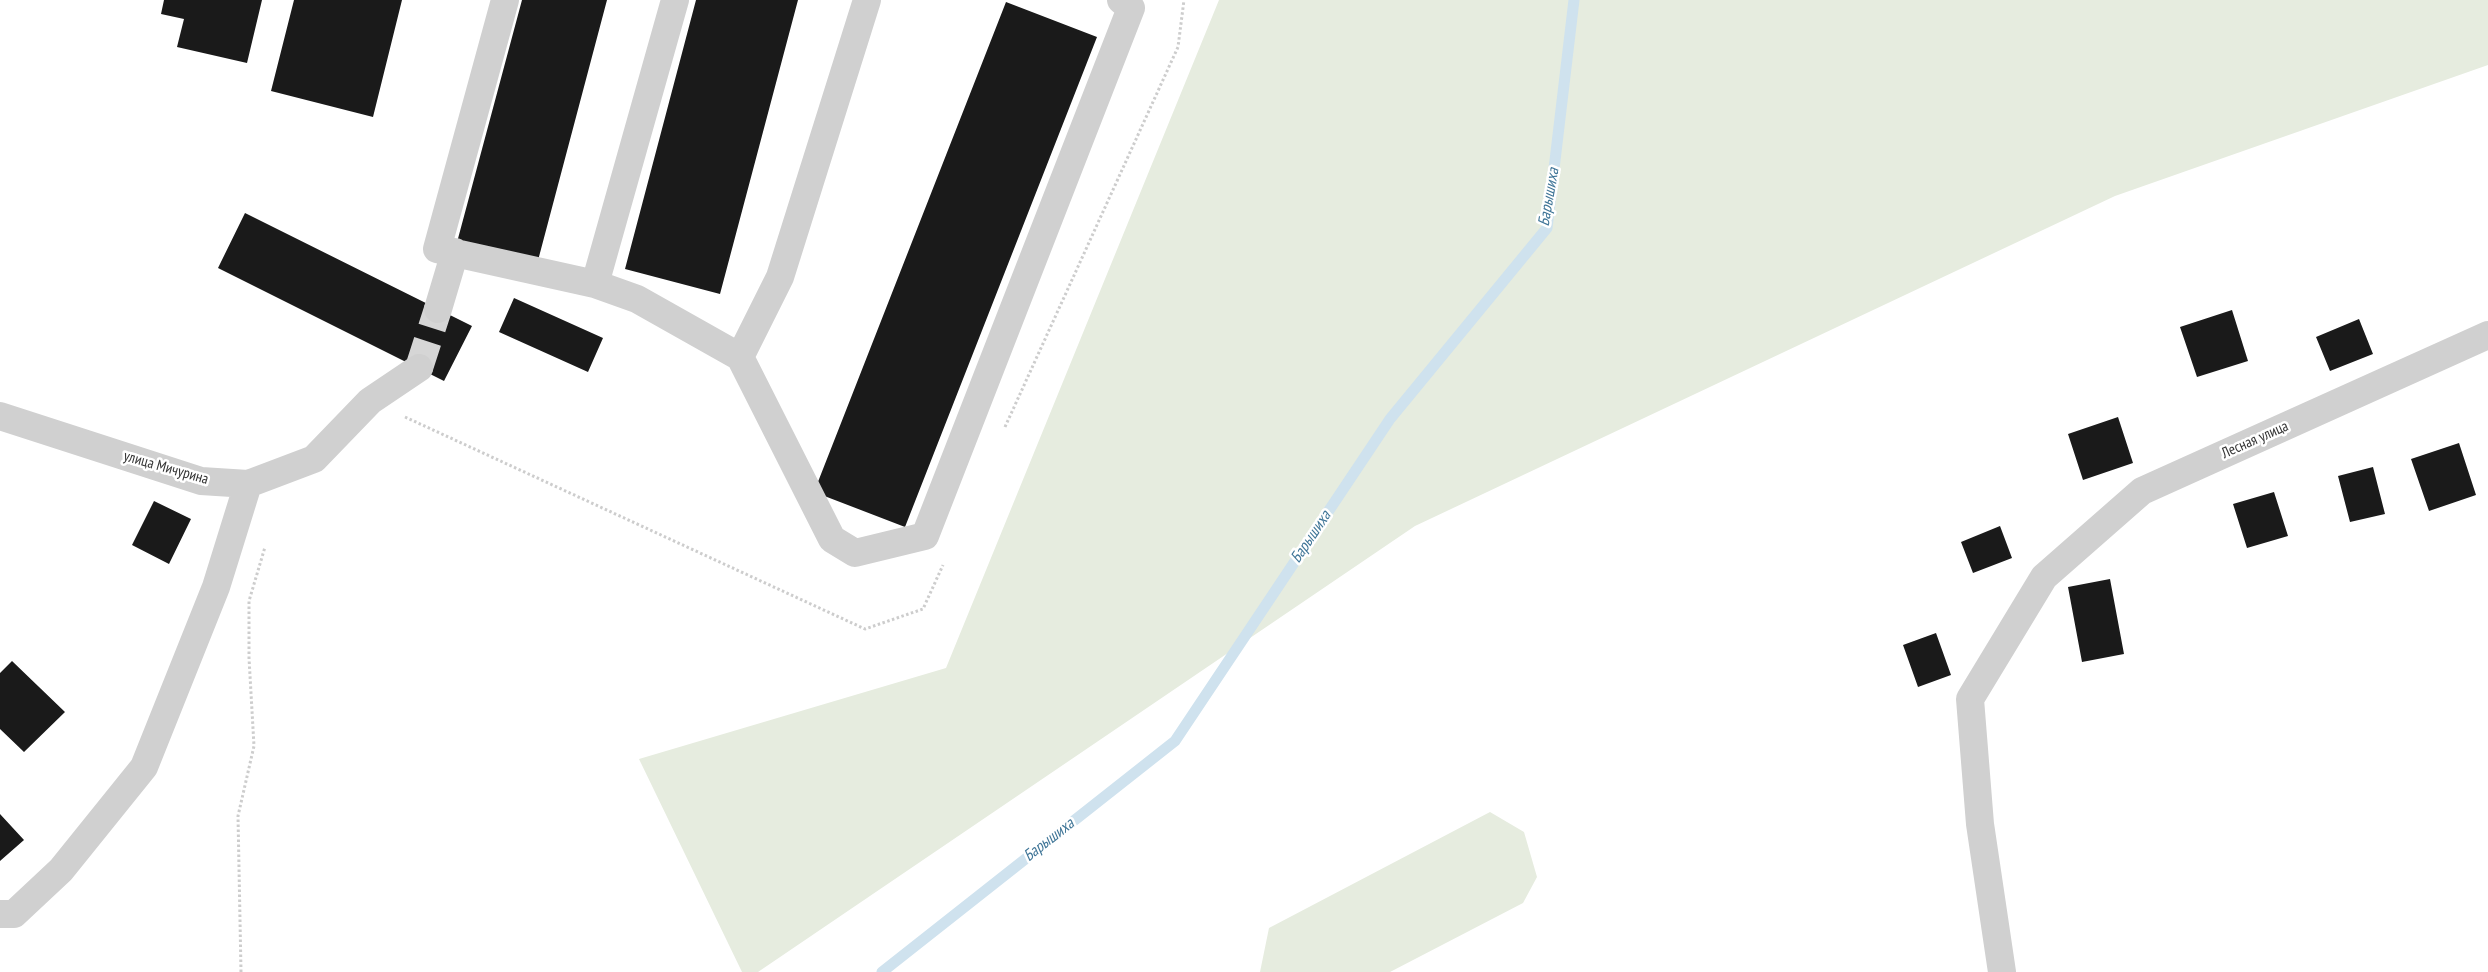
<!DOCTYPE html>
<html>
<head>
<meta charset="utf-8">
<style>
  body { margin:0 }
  canvas { display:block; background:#fff }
</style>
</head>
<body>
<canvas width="2488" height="972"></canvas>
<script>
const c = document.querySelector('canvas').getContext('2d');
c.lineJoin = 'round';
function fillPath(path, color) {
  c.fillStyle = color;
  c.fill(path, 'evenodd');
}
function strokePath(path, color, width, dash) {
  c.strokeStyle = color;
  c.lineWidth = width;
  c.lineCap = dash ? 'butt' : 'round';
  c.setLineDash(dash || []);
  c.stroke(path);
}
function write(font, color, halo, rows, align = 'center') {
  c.font = font + ' "PT Sans Narrow",sans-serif';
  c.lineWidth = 5;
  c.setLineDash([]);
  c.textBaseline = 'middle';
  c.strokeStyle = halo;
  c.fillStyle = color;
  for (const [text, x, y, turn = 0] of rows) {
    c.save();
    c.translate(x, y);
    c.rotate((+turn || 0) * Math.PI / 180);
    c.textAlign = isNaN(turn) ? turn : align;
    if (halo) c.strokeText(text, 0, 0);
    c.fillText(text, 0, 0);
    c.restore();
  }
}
fillPath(new Path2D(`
  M 1219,0 L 2488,0 L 2488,65 L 2115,196 L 1415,526 L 758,972 L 742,972 L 639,759 L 946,668 Z
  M 1490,812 L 1524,832 L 1537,877 L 1523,903 L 1390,972 L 1260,972 L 1269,928 Z`), '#e6ecdf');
strokePath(new Path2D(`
  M 882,972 L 1175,741 L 1390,419 L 1547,228 L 1574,0`), '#cfe2ee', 11);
fillPath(new Path2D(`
  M 164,0 L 262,0 L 247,63 L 177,47 L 184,19 L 161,14 Z
  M 294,0 L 402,0 L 373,117 L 271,91 Z
  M 522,0 L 607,0 L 536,268 L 456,246 Z
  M 696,0 L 798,0 L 720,294 L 625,269 Z
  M 1006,2 L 1097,37 L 905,527 L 814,492 Z
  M 245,213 L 472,326 L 444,381 L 218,268 Z
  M 514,298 L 603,338 L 588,372 L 499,332 Z
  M 2232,310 L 2248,361 L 2197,377 L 2180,327 Z
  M 2359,319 L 2373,354 L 2330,371 L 2316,337 Z
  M 2118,417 L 2133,463 L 2083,480 L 2068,434 Z
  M 2459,443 L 2476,495 L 2429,511 L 2411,459 Z
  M 2373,467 L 2385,514 L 2350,522 L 2338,476 Z
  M 2274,492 L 2288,536 L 2247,548 L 2233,504 Z
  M 154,501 L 191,519 L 169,564 L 132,545 Z
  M 2000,526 L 2012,558 L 1973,573 L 1961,542 Z
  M 2110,579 L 2124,654 L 2082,662 L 2068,587 Z
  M 1936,633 L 1951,675 L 1918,687 L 1903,645 Z
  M 12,661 L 65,712 L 24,752 L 0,729 L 0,673 Z
  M 0,814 L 24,840 L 0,861 Z`), '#1a1a1a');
strokePath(new Path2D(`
  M 419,368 L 438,309`), '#d6d6d6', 28, [28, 14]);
strokePath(new Path2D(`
  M 405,417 L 865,629 L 923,609 L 943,565
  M 1005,427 L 1178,47 L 1184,0
  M 241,972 L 238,816 L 254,746 L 249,658 L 249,601 L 265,547`), '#cdcdcd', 3, [2.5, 2.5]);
strokePath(new Path2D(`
  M 505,0 L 437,249 L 595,284 L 637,299 L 740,357 L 832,539 L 855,553 L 925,536 L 1131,8 L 1121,0
  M 595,284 L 675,0
  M 438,309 L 455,252
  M 740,357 L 780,277 L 867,0
  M 0,416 L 201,481 L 248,484 L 314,459 L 370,401 L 419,368
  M 0,914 L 14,914 L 61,870 L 144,767 L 216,587 L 248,484
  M 2002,972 L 1980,824 L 1970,699 L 2044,577 L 2142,491 L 2488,335`), '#d0d0d0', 28);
write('15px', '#333', '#fff', [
  ["Лесная улица",2255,440,-24],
  ["улица Мичурина",166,468,16]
]);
write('italic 16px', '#3f7597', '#fff', [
  ["Барышиха",1549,197,-80],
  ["Барышиха",1311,537,-56],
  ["Барышиха",1049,840,-38]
]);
</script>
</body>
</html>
